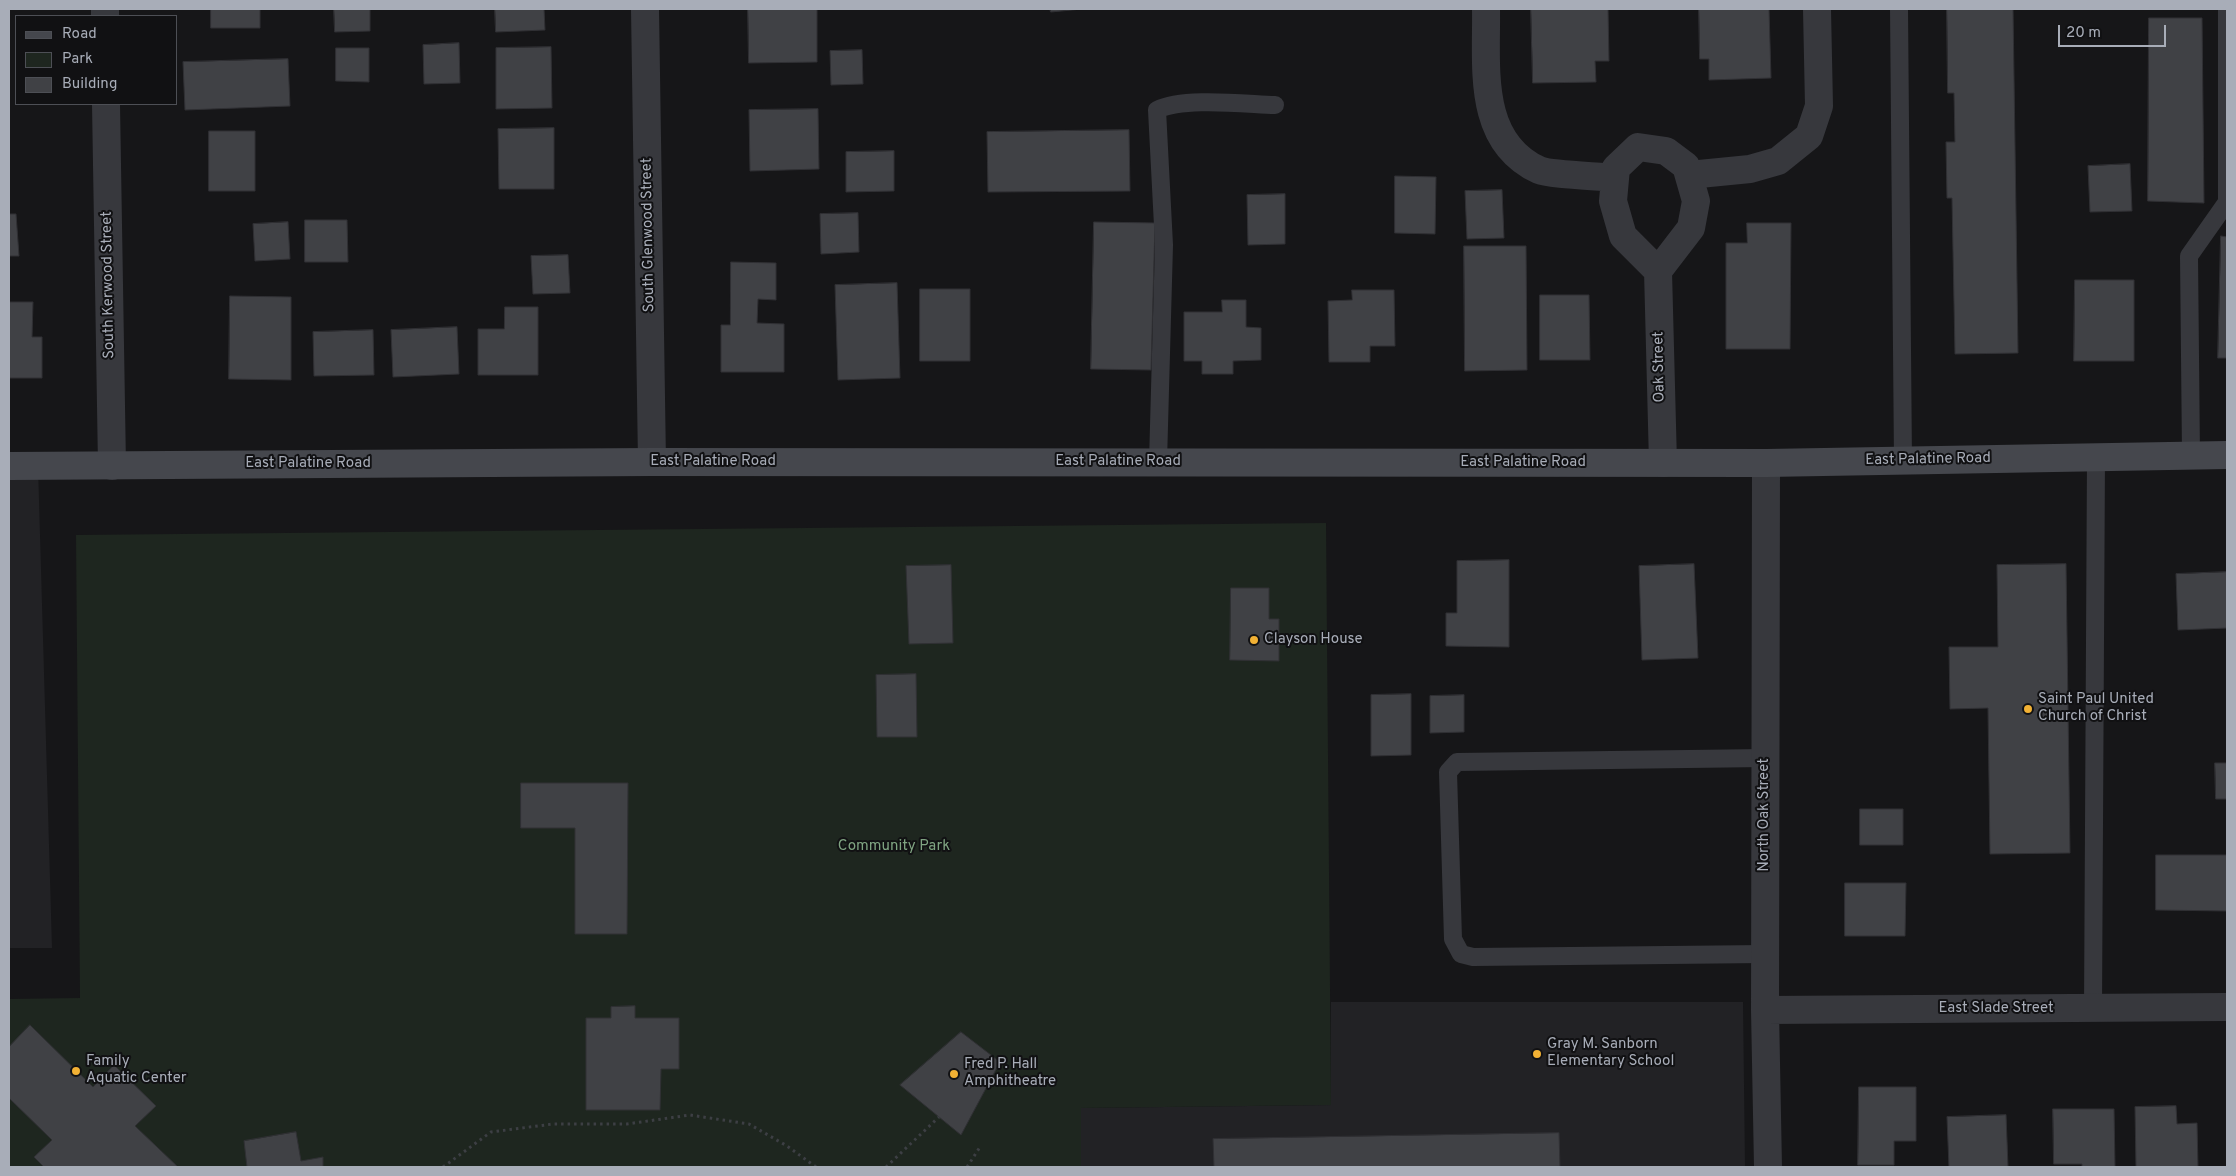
<!DOCTYPE html>
<html>
<head>
<meta charset="utf-8">
<style>
  body { margin:0 }
  #map { position:relative; width:2236px; height:1176px; overflow:hidden; background:#161618; font-family:Overpass,sans-serif }
  canvas { display:block }
  .frame { position:absolute; inset:0; border:10px solid #a8adb8; pointer-events:none }
  .legend { position:absolute; left:15px; top:15px; width:162px; height:90px; box-sizing:border-box; background:#111113; border:1px solid #4d4f55; margin:0; padding:6px 9px; list-style:none; font-size:15px; color:#a8adb8 }
  .legend li { display:flex; align-items:center; gap:10px; height:25px }
  .legend b { width:25px; border:1px solid #4d4f55 }
  .scale { position:absolute; left:2058px; top:25px; width:108px; height:22px; box-sizing:border-box; border:2px solid #a8adb8; border-top:0; padding-left:6px; font-size:15px; line-height:18px; white-space:nowrap; color:#a8adb8; -webkit-text-stroke:4px #111113; paint-order:stroke }
</style>
</head>
<body>
<div id="map">
<canvas width="2236" height="1176"></canvas>
<div class="frame"></div>
<ul class="legend">
<li><b style="height:6px;background:#45474d"></b>Road</li>
<li><b style="height:14px;background:#1e261f"></b>Park</li>
<li><b style="height:14px;background:#404145"></b>Building</li>
</ul>
<div class="scale">20 m</div>
</div>
<script>
const c = document.querySelector('canvas').getContext('2d');
c.lineJoin = 'round';
function fillPath(path, color) {
  c.fillStyle = color;
  c.fill(path, 'evenodd');
}
function strokePath(path, color, width, dash) {
  c.strokeStyle = color;
  c.lineWidth = width;
  c.lineCap = dash ? 'butt' : 'round';
  c.setLineDash(dash || []);
  c.stroke(path);
}
function write(font, color, halo, rows, align = 'center') {
  c.font = font + ' Overpass,sans-serif';
  c.lineWidth = 4;
  c.setLineDash([]);
  c.textBaseline = 'middle';
  c.strokeStyle = halo;
  c.fillStyle = color;
  for (const [text, x, y, turn = 0] of rows) {
    c.save();
    c.translate(x, y);
    c.rotate((+turn || 0) * Math.PI / 180);
    c.textAlign = isNaN(turn) ? turn : align;
    if (halo) c.strokeText(text, 0, 0);
    c.fillText(text, 0, 0);
    c.restore();
  }
}
fillPath(new Path2D(`
  M 9,466 L 38,466 L 52,948 L 9,948 Z
  M 1331,1002 L 1743,1002 L 1745,1167 L 1081,1167 L 1080,1108 L 1331,1105 Z`), '#222225');
fillPath(new Path2D(`
  M 1326,523 L 1331,1105 L 1081,1108 L 1081,1167 L 9,1167 L 9,999 L 80,998 L 76,535 Z`), '#1e261f');
const building = new Path2D(`
  M 211,9 L 260,9 L 260,28 L 211,28 Z
  M 334,9 L 370,9 L 370,31 L 335,32 Z
  M 495,9 L 544,9 L 545,30 L 496,32 Z
  M 748,9 L 817,9 L 817,62 L 749,63 Z
  M 1050,9 L 1082,9 L 1051,12 Z
  M 1531,9 L 1608,9 L 1609,61 L 1595,61 L 1596,82 L 1533,83 Z
  M 1699,9 L 1769,9 L 1771,78 L 1709,80 L 1709,59 L 1700,59 Z
  M 1947,9 L 2013,9 L 2018,353 L 1955,354 L 1952,198 L 1947,198 L 1946,142 L 1955,142 L 1954,93 L 1948,93 Z
  M 2149,18 L 2202,18 L 2204,203 L 2148,201 Z
  M 459,43 L 460,83 L 424,84 L 423,45 Z
  M 551,47 L 552,108 L 496,109 L 496,48 Z
  M 336,48 L 369,48 L 369,82 L 336,81 Z
  M 862,50 L 863,84 L 831,85 L 830,51 Z
  M 288,59 L 290,106 L 185,110 L 183,62 Z
  M 818,109 L 819,169 L 750,171 L 749,110 Z
  M 554,128 L 554,189 L 499,189 L 498,129 Z
  M 1129,130 L 1130,191 L 988,192 L 987,132 Z
  M 209,131 L 255,131 L 255,191 L 209,191 Z
  M 894,151 L 894,191 L 846,192 L 846,152 Z
  M 2130,164 L 2132,211 L 2090,212 L 2088,166 Z
  M 1395,176 L 1436,177 L 1435,234 L 1395,233 Z
  M 1502,190 L 1504,238 L 1467,239 L 1465,191 Z
  M 1285,194 L 1285,244 L 1248,245 L 1247,195 Z
  M 858,213 L 859,252 L 821,254 L 820,214 Z
  M 9,214 L 16,214 L 19,256 L 9,256 Z
  M 305,220 L 347,220 L 348,262 L 305,262 Z
  M 288,222 L 290,259 L 255,261 L 253,224 Z
  M 1094,222 L 1155,223 L 1151,370 L 1091,369 Z
  M 1747,223 L 1791,223 L 1790,349 L 1726,349 L 1726,243 L 1747,243 Z
  M 2221,236 L 2227,237 L 2227,358 L 2218,358 Z
  M 1464,246 L 1526,246 L 1527,370 L 1465,371 Z
  M 568,255 L 570,293 L 533,294 L 531,256 Z
  M 731,262 L 776,263 L 776,300 L 758,299 L 757,323 L 784,324 L 784,372 L 721,372 L 721,325 L 730,325 Z
  M 2075,280 L 2134,280 L 2134,361 L 2074,361 Z
  M 897,283 L 900,378 L 838,380 L 835,285 Z
  M 920,289 L 970,289 L 970,361 L 920,361 Z
  M 1352,290 L 1394,290 L 1395,346 L 1370,346 L 1370,362 L 1329,362 L 1328,301 L 1352,300 Z
  M 1540,295 L 1589,295 L 1590,360 L 1540,360 Z
  M 230,296 L 291,297 L 291,380 L 229,379 Z
  M 1222,300 L 1246,300 L 1246,327 L 1261,328 L 1261,360 L 1233,361 L 1233,374 L 1202,374 L 1202,361 L 1184,361 L 1184,312 L 1222,312 Z
  M 9,302 L 33,302 L 32,337 L 42,337 L 42,378 L 9,378 Z
  M 505,307 L 538,307 L 538,375 L 478,375 L 478,329 L 504,329 Z
  M 457,327 L 459,374 L 393,377 L 391,330 Z
  M 373,330 L 374,375 L 314,376 L 313,332 Z
  M 1509,560 L 1509,647 L 1446,646 L 1446,613 L 1457,613 L 1457,561 Z
  M 1694,564 L 1698,658 L 1642,660 L 1639,566 Z
  M 2066,564 L 2070,853 L 1990,854 L 1988,708 L 1950,709 L 1949,647 L 1998,647 L 1997,565 Z
  M 951,565 L 953,643 L 909,644 L 906,566 Z
  M 2227,572 L 2227,628 L 2178,630 L 2176,574 Z
  M 1231,588 L 1269,588 L 1269,619 L 1279,619 L 1279,661 L 1230,660 Z
  M 916,674 L 917,737 L 877,737 L 876,675 Z
  M 1411,694 L 1411,755 L 1371,756 L 1371,695 Z
  M 1464,695 L 1464,732 L 1430,733 L 1430,696 Z
  M 2215,763 L 2227,763 L 2227,799 L 2216,799 Z
  M 521,783 L 628,783 L 627,934 L 575,934 L 575,828 L 521,828 Z
  M 1860,809 L 1903,809 L 1903,845 L 1860,845 Z
  M 2156,855 L 2227,855 L 2227,911 L 2156,910 Z
  M 1845,883 L 1906,883 L 1905,936 L 1845,936 Z
  M 635,1006 L 635,1018 L 679,1018 L 679,1069 L 661,1069 L 660,1110 L 586,1110 L 586,1018 L 611,1018 L 611,1007 Z
  M 30,1025 L 93,1087 L 114,1065 L 156,1106 L 135,1126 L 178,1167 L 44,1167 L 34,1157 L 52,1140 L 9,1098 L 9,1047 Z
  M 961,1032 L 1000,1062 L 961,1135 L 900,1085 Z
  M 1859,1087 L 1916,1087 L 1916,1141 L 1894,1141 L 1894,1165 L 1858,1165 Z
  M 2176,1106 L 2177,1124 L 2197,1123 L 2198,1167 L 2136,1167 L 2135,1107 Z
  M 2053,1109 L 2114,1109 L 2115,1167 L 2082,1167 L 2082,1164 L 2054,1164 Z
  M 2006,1115 L 2008,1167 L 1949,1167 L 1947,1117 Z
  M 296,1132 L 301,1161 L 323,1157 L 323,1167 L 247,1167 L 244,1141 Z
  M 1559,1133 L 1560,1167 L 1214,1167 L 1213,1139 Z`);
fillPath(building, '#404145');
strokePath(building, '#303034', 1);
strokePath(new Path2D(`
  M 443,1167 L 491,1132 L 553,1124 L 627,1124 L 690,1115 L 749,1124 L 787,1146 L 816,1167
  M 886,1167 L 939,1117
  M 967,1167 L 980,1147`), '#3d3f44', 3, [2.5, 4]);
strokePath(new Path2D(`
  M 1899,9 L 1903,461
  M 2191,456 L 2189,256 L 2227,202 L 2227,9
  M 1158,462 L 1164,245 L 1157,110 C 1183,97 1244,104 1275,105
  M 1765,954 L 1473,957 L 1461,954 L 1453,939 L 1448,772 L 1457,762 L 1765,758
  M 2093,1008 L 2096,457`), '#37383d', 18);
strokePath(new Path2D(`
  M 105,9 L 105,16
  M 645,9 L 652,462
  M 1486,9 C 1487,66 1476,141 1539,170 C 1550,175 1600,176 1615,178
  M 106,104 L 112,466
  M 1689,175 L 1750,169 L 1778,161 L 1809,136 L 1819,106 L 1817,9
  M 1658,271 L 1623,236 L 1613,201 L 1616,168 L 1638,147 L 1666,151 L 1686,166 L 1696,201 L 1691,228 L 1658,271 L 1663,463
  M 1766,463 L 1765,1010 L 1768,1167
  M 1765,1010 L 2227,1007`), '#37383d', 28);
strokePath(new Path2D(`
  M 9,466 L 652,462 L 1766,463 L 2227,455`), '#45474d', 28);
for (const [x, y, r, color] of [
  [1254,640,5,"#f2b134"],
  [2028,709,5,"#f2b134"],
  [1537,1054,5,"#f2b134"],
  [76,1071,5,"#f2b134"],
  [954,1074,5,"#f2b134"]
]) {
  const dot = new Path2D();
  dot.arc(x, y, r, 0, 2 * Math.PI);
  c.fillStyle = color;
  c.fill(dot);
  strokePath(dot, '#111113', 2);
}
write('15px', '#a8adb8', '#111113', [
  ["South Glenwood Street",649,235,-91],
  ["South Kerwood Street",109,285,-91],
  ["Oak Street",1660,367,-91],
  ["East Palatine Road",1928,460,-1],
  ["East Palatine Road",713,462],
  ["East Palatine Road",1118,462],
  ["East Palatine Road",1523,463],
  ["East Palatine Road",308,464],
  ["North Oak Street",1765,815,-90],
  ["East Slade Street",1996,1009]
]);
write('15px', '#a8adb8', '#111113', [
  ["Clayson House",1264,640],
  ["Saint Paul United",2038,700],
  ["Church of Christ",2038,717],
  ["Gray M. Sanborn",1547,1045],
  ["Elementary School",1547,1062],
  ["Family",86,1062],
  ["Aquatic Center",86,1079],
  ["Fred P. Hall",964,1065],
  ["Amphitheatre",964,1082]
], 'left');
write('15px', '#7fa381', '#111113', [
  ["Community Park",894,847]
]);
</script>
</body>
</html>
